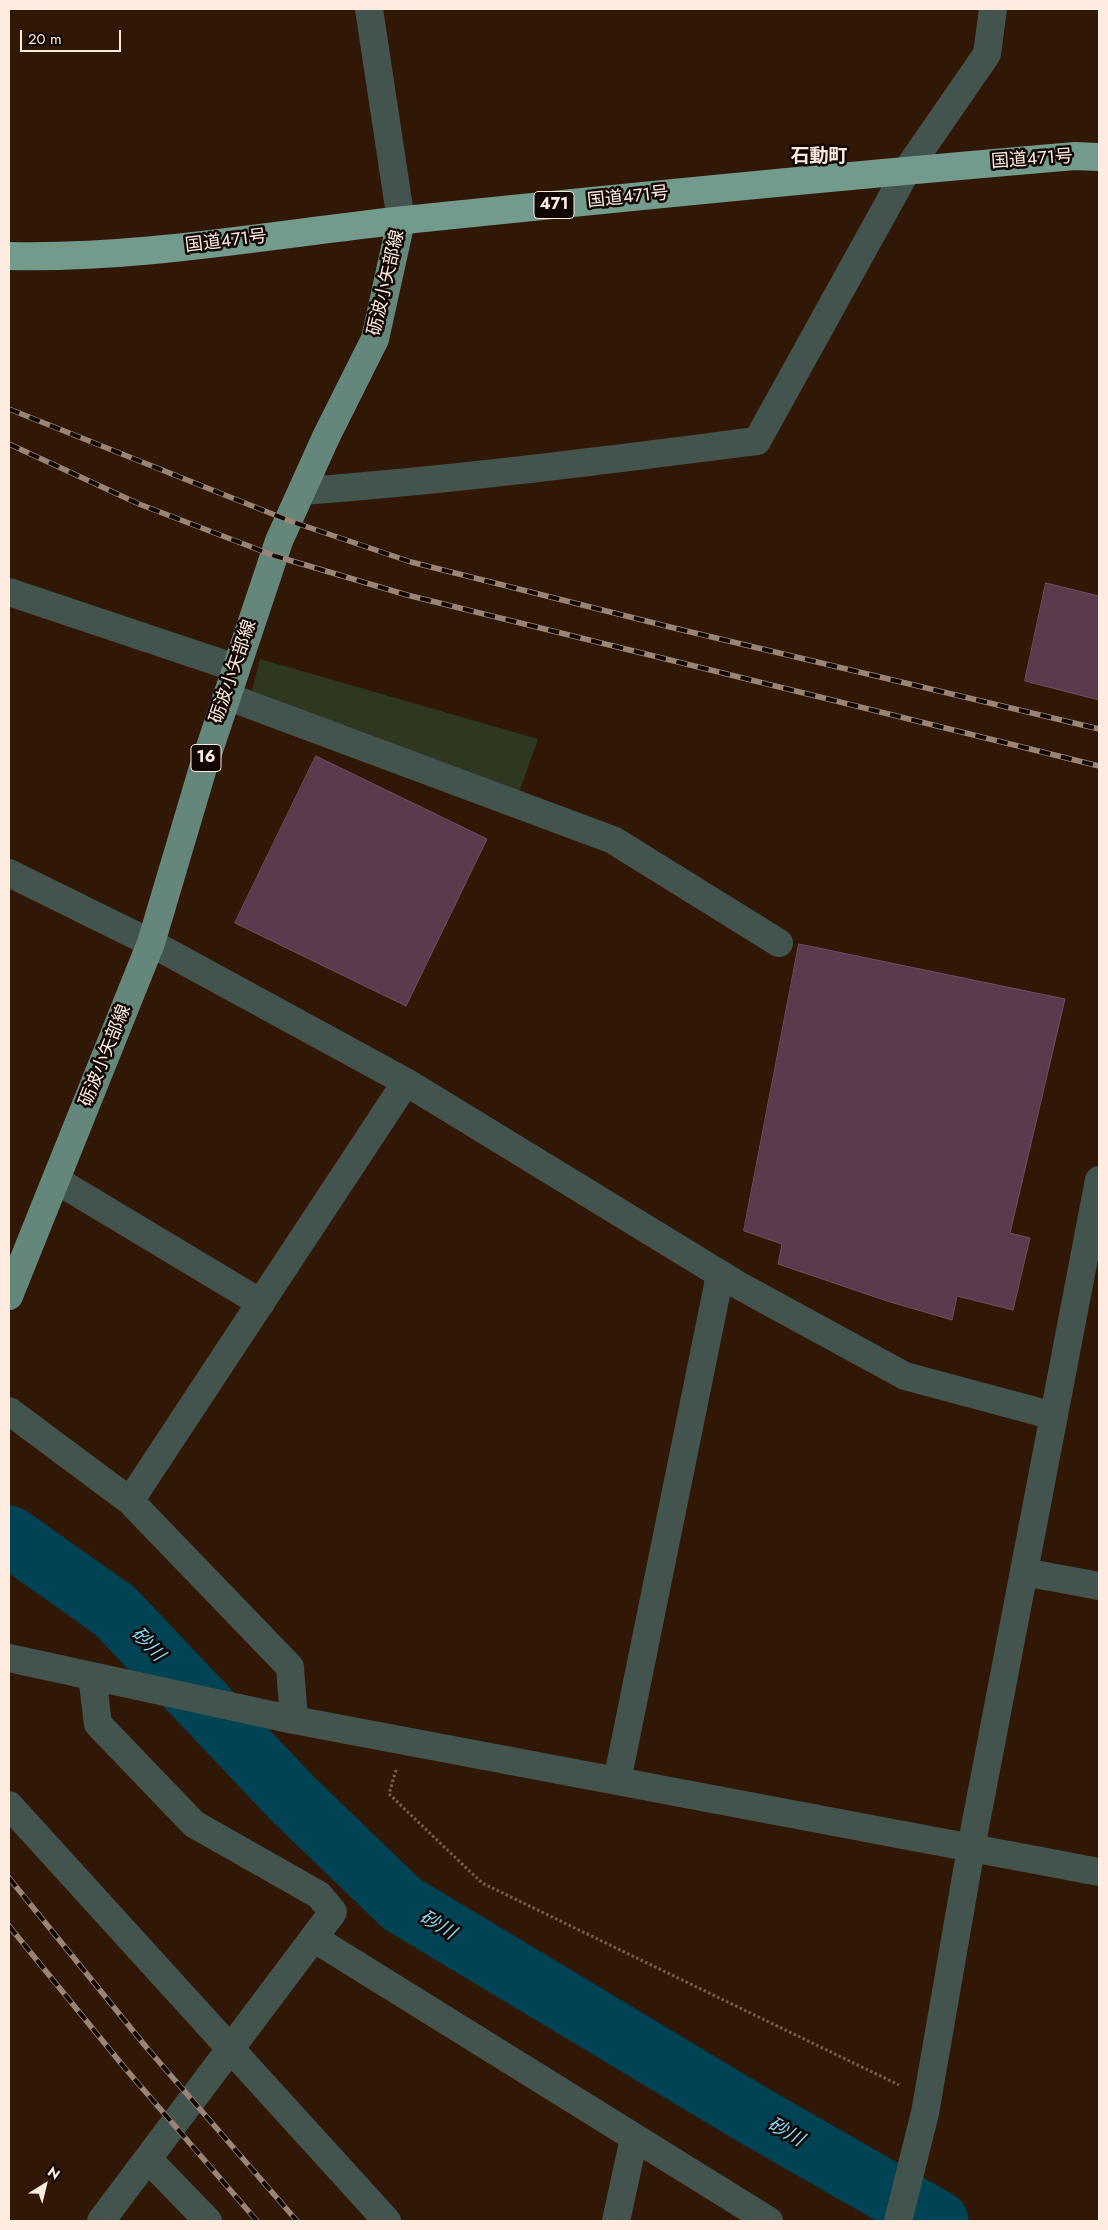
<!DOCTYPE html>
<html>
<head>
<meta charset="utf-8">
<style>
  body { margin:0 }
  #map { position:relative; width:1108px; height:2230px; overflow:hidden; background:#311706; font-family:Jost,sans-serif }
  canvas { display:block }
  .frame { position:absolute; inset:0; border:10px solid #feece1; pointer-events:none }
  .north { position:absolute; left:20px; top:2160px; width:50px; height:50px; -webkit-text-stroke:4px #110602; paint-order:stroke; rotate:36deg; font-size:14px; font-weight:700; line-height:20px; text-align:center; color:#feece1 }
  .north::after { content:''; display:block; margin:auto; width:18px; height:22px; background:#feece1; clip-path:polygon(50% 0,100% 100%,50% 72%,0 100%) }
  .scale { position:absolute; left:20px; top:30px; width:101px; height:22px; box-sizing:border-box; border:2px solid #feece1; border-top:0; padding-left:6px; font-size:15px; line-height:18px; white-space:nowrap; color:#feece1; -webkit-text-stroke:4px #110602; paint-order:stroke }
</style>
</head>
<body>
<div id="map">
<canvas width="1108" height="2230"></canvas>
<div class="frame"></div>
<div class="north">N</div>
<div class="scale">20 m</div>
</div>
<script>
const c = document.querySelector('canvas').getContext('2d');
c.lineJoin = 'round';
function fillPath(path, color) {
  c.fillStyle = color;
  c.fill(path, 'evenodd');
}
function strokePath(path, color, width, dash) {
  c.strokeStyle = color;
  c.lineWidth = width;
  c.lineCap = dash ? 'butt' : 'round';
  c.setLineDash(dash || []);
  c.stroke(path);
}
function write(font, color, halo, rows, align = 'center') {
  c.font = font + ' Jost,"Noto Sans JP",sans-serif';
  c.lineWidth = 5;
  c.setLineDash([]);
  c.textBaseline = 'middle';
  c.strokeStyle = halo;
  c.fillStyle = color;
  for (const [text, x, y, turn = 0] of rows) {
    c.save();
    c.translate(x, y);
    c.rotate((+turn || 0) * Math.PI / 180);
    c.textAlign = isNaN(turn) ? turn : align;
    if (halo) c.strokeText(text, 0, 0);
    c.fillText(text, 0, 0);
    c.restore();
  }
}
fillPath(new Path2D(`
  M 260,659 L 538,739 L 518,795 L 264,702 L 252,690 Z`), '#2e371f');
strokePath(new Path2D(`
  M 9,1536 L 115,1611 L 293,1799 L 402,1904 L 753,2115 L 938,2221`), '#004354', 61);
const building = new Path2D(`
  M 1046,583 L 1099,596 L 1099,700 L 1025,681 Z
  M 316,756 L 487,839 L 406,1006 L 235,923 Z
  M 799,944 L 1065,999 L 1010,1233 L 1030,1238 L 1013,1310 L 957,1296 L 952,1320 L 887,1301 L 778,1264 L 782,1244 L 744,1231 Z`);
fillPath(building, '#583b4c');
strokePath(building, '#6e4f61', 1);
strokePath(new Path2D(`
  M 396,1770 L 389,1794 L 482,1883 L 899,2085`), '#765e4f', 3, [2.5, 2.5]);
strokePath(new Path2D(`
  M 369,9 L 401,221
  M 302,491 C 454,480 605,460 757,441 L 907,170 L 987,54 L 993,9
  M 9,592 L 236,668
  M 226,696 L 613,840 L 779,943
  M 9,873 L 151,943 L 406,1082 L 738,1285 L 905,1376 L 1054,1416
  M 56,1180 L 261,1303
  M 9,1411 L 130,1501 L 290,1667 L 294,1720
  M 130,1501 L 406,1082
  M 1024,1572 L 1099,1586
  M 9,1658 L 294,1720 L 1099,1872
  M 92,1676 L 98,1724 L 194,1824 L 319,1895 L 333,1912 L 101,2221
  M 617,1781 L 720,1275
  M 9,1805 L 387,2221
  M 315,1939 L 769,2221
  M 149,2160 L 208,2221
  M 616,2221 L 634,2138
  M 898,2221 L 925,2113 L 971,1848 L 1099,1180`), '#43534d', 28);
strokePath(new Path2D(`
  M 9,1296 L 151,943 L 203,768 L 279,541 L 326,437 L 375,339 L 401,221`), '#65877b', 28);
strokePath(new Path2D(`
  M 9,256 C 142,259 273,234 405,220 C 628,197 851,175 1075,156 L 1099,157`), '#729b8d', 28);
const rail = new Path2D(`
  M 9,409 L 290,521 L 411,562 L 674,628 L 1099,729
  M 9,444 L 139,504 L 275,556 L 407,595 L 1099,766
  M 9,1878 L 147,2048 L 297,2221
  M 9,1926 L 124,2067 L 257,2221`);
strokePath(rail, '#9a8476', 5.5);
strokePath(rail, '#110602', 4, [11]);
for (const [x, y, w] of [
  [554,205,40],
  [206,758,30]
]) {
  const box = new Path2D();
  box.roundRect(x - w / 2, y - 13.5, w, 27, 4);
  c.fillStyle = '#110602';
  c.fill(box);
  strokePath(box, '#feece1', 1);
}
write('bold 16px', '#feece1', null, [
  ["471",554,205],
  ["16",206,758]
]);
write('18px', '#feece1', '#110602', [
  ["国道471号",1032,160,-4],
  ["国道471号",628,198,-6],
  ["国道471号",226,242,-7],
  ["砺波小矢部線",387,283,-77],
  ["砺波小矢部線",234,672,-71],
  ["砺波小矢部線",106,1056,-68]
]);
write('bold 19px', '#feece1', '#110602', [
  ["石動町",819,157]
]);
write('italic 19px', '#80daf7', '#110602', [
  ["砂川",147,1645,46],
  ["砂川",437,1926,31],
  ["砂川",785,2133,30]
]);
</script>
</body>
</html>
